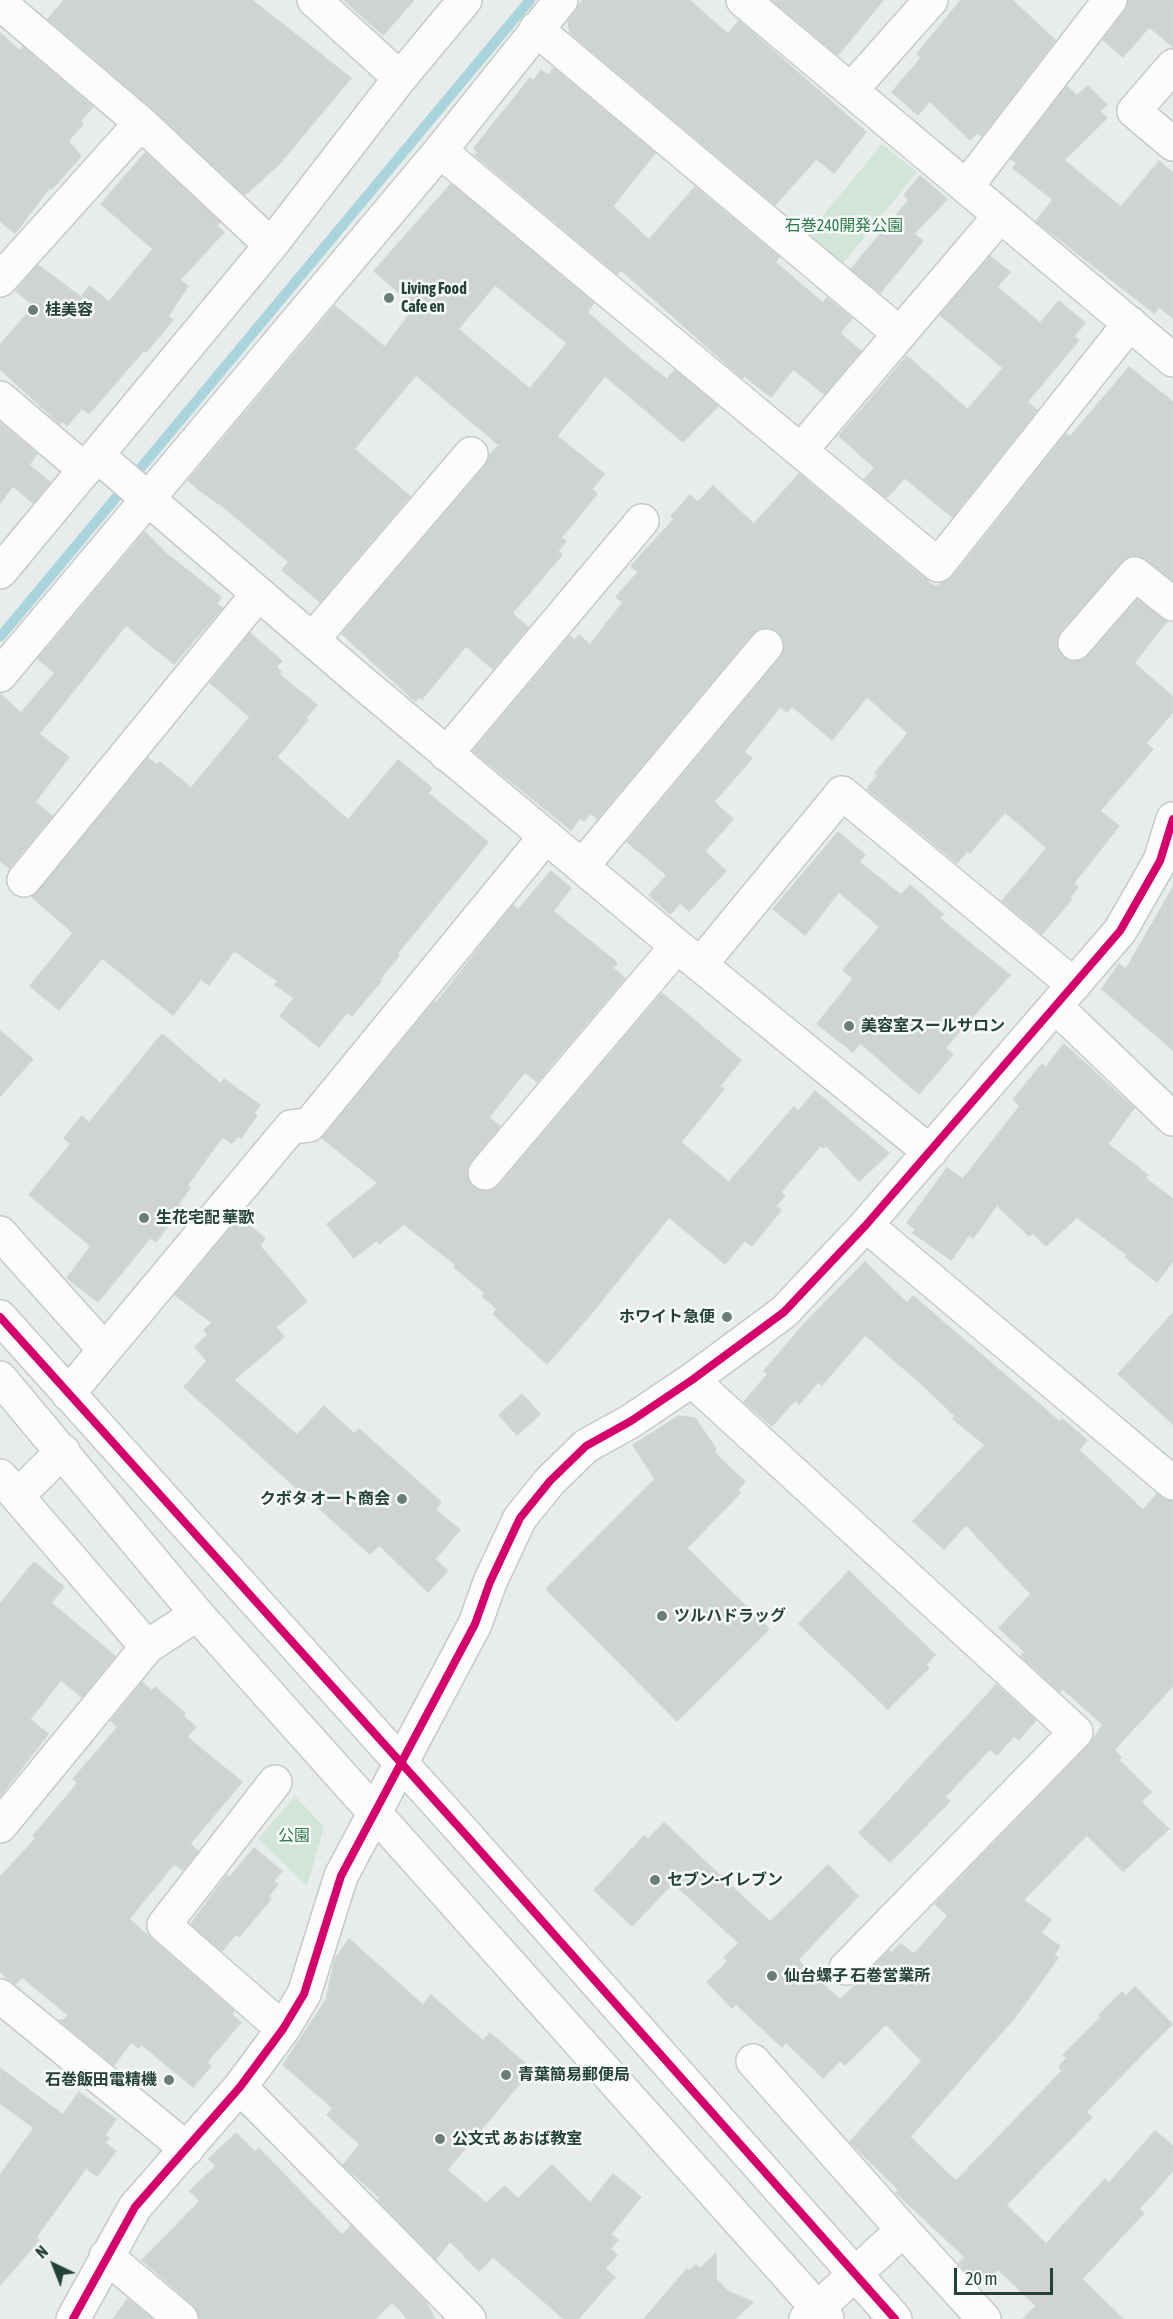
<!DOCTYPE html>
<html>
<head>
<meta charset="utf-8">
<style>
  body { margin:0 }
  #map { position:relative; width:1173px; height:2319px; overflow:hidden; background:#e8edeb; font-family:"Asap Condensed",sans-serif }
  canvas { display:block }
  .north { position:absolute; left:24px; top:2235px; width:60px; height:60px; -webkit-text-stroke:4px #f7fbf9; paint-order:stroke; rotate:317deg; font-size:16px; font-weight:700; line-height:24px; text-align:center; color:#24423a }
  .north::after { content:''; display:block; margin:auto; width:21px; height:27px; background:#24423a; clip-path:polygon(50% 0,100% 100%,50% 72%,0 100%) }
  .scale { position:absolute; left:954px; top:2268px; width:99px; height:27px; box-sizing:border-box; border:3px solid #24423a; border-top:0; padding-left:8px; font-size:18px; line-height:21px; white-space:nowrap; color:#24423a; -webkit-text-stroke:4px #f7fbf9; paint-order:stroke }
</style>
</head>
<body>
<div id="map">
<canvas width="1173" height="2319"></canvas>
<div class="north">N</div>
<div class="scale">20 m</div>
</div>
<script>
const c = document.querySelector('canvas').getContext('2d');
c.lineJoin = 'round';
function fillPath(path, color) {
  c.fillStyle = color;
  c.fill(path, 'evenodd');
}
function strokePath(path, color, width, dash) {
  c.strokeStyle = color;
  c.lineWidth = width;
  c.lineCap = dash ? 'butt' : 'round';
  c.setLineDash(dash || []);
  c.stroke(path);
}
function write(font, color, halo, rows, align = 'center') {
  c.font = font + ' "Asap Condensed","Noto Sans JP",sans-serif';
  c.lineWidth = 5;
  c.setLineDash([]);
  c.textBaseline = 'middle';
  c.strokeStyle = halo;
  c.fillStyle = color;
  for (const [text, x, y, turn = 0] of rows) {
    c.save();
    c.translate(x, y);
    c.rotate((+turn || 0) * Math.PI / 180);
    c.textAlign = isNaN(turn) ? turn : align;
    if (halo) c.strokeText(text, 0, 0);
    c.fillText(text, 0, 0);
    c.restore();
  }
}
fillPath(new Path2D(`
  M 882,144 L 917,172 L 842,265 L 807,235 Z
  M 295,1796 L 324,1827 L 307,1886 L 258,1839 Z`), '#d1e6d8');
strokePath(new Path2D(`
  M 0,637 L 530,0`), '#a9d4db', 10);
const building = new Path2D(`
  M 64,0 L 252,0 L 351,78 L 280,163 L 245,195 L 153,109 L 48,19 Z
  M 344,0 L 414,0 L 383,35 Z
  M 583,0 L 689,0 L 728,34 L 739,21 L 866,132 L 834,173 L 816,159 L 775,205 L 570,33 L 568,21 Z
  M 772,0 L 883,0 L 838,55 Z
  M 961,0 L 1012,0 L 1055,40 L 982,136 L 977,133 L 970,140 L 930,101 L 918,115 L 892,92 L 921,58 L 917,54 Z
  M 1128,0 L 1173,0 L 1173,47 L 1149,27 L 1123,57 L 1103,40 L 1125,11 Z
  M 0,33 L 20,51 L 23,47 L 93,107 L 80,121 L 83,124 L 68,141 L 81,156 L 52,189 L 50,187 L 15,233 L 0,221 Z
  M 554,68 L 655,153 L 613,206 L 649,240 L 695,187 L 779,257 L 775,262 L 823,303 L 827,298 L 852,318 L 840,333 L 861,351 L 824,394 L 793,369 L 771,397 L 744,376 L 742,378 L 621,270 L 617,274 L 475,155 L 478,152 L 474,148 L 530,78 L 533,81 L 541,70 L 548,75 Z
  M 1067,86 L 1077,96 L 1088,86 L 1107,105 L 1100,111 L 1107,118 L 1064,160 L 1121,207 L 1159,161 L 1173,173 L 1173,318 L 1159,307 L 1154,313 L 1036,221 L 1053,200 L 1013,168 L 1017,163 L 1011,159 Z
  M 145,153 L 220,222 L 217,226 L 224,232 L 180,280 L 188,286 L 168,316 L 173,320 L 146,352 L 144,350 L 89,414 L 82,408 L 67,426 L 62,421 L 60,424 L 0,369 L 0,345 L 34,306 L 16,291 L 38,265 L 81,297 L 90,286 L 109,302 L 153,249 L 101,204 Z
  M 920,176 L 947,199 L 914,234 L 923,241 L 880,293 L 851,269 L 909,200 L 904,195 Z
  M 451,184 L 594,303 L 587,312 L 642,360 L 667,379 L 675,370 L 718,406 L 683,442 L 605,376 L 557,436 L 604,474 L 592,489 L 597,494 L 561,538 L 566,541 L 558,551 L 562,555 L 512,613 L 528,627 L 493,669 L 466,646 L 422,699 L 419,697 L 415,701 L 342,634 L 485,466 L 489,456 L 499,445 L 416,375 L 354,449 L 410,496 L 320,602 L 282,570 L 289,562 L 219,503 L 218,504 L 188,481 L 335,306 L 385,347 L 415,307 L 374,271 ZM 495,285 L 567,343 L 530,389 L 458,329 Z
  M 990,256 L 1010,272 L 997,287 L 1040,323 L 1059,301 L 1085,323 L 1074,336 L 1079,340 L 1027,402 L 1037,410 L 952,517 L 905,478 L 886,498 L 864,479 L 875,468 L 839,436 L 907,356 L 967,409 L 971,406 L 1003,368 L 940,315 Z
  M 1129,367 L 1173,402 L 1173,580 L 1146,559 L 1137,555 L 1128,557 L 1061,631 L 1057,639 L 1057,649 L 1063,657 L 1072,661 L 1082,660 L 1137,600 L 1167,621 L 1134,663 L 1173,697 L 1173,712 L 1146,743 L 1153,749 L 1100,811 L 1119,826 L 1074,883 L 1078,887 L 1070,897 L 1072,899 L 1042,934 L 1002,901 L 1047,848 L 1005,812 L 970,853 L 967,851 L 957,863 L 867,789 L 878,775 L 875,773 L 908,733 L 867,697 L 832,740 L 792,706 L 787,712 L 780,707 L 744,752 L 752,758 L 714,802 L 733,819 L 705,851 L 726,871 L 689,911 L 680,903 L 670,914 L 649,895 L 667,875 L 627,842 L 780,658 L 784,650 L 784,640 L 778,632 L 770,628 L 760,628 L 752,634 L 597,819 L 591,813 L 584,821 L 580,818 L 571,830 L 473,751 L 570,636 L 575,640 L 579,635 L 590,645 L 623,602 L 616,597 L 638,572 L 631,566 L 674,519 L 671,516 L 690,495 L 698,502 L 713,486 L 754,524 L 799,474 L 935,587 L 953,577 L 1066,434 L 1070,437 Z
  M 0,423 L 37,454 L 29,465 L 50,482 L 33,503 L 13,486 L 0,503 Z
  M 145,532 L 167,554 L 221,597 L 217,604 L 222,608 L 174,664 L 126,625 L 39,734 L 69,757 L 35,802 L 52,816 L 9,868 L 0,861 L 0,694 L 21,713 L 55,673 L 38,659 Z
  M 250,633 L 282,661 L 276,667 L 281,672 L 279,674 L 317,705 L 306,718 L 308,720 L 277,757 L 348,820 L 398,760 L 432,788 L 428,793 L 488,842 L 397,954 L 399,956 L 380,979 L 382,980 L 352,1016 L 347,1012 L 319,1047 L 280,1016 L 294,998 L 275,985 L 278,981 L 234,951 L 209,985 L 201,979 L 173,1015 L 102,958 L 59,1010 L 30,986 L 73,933 L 32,897 L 148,758 L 157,765 L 160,762 L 191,788 L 250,717 L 210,683 Z
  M 838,832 L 865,855 L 859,862 L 901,895 L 910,885 L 943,914 L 939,918 L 1010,975 L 945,1048 L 953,1054 L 919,1094 L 860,1043 L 853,1052 L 817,1024 L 853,979 L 843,970 L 880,927 L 839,892 L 805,935 L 773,909 Z
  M 551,871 L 571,888 L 553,911 L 615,961 L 617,963 L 613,968 L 625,978 L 537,1082 L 525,1072 L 489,1117 L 500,1126 L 467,1169 L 468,1180 L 473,1188 L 482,1191 L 491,1191 L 499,1185 L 662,993 L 741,1060 L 720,1086 L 724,1089 L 681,1142 L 729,1182 L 794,1107 L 798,1112 L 815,1091 L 889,1153 L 859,1181 L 826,1145 L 824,1148 L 821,1145 L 781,1192 L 785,1195 L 776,1206 L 781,1210 L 752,1246 L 745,1240 L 725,1264 L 669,1217 L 590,1315 L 547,1364 L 493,1314 L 497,1309 L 482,1296 L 485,1293 L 454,1267 L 456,1265 L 404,1224 L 379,1244 L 377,1240 L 354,1258 L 327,1224 L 378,1183 L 322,1138 L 434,1002 L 436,1003 L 513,905 L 518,910 Z
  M 1173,887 L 1173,1050 L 1102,989 L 1119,964 L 1126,969 Z
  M 0,1031 L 33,1059 L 0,1096 Z
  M 162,1034 L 221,1084 L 224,1079 L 260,1105 L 254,1113 L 257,1115 L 241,1138 L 238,1136 L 232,1143 L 222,1137 L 187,1186 L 190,1188 L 178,1204 L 182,1207 L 156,1242 L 150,1238 L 98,1302 L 67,1278 L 91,1246 L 29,1195 L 71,1144 L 64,1138 L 82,1116 L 89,1123 Z
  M 1064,1044 L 1134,1108 L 1108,1144 L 1148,1175 L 1145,1178 L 1173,1199 L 1173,1261 L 1157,1282 L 1125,1257 L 1127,1255 L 1077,1217 L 1046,1246 L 1033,1233 L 1029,1236 L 997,1205 L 973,1238 L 969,1235 L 951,1260 L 913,1233 L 915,1229 L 907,1223 L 947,1168 L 963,1179 L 1020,1106 L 1013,1100 L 1042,1064 L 1046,1067 Z
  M 239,1218 L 265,1238 L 260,1246 L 307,1301 L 276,1327 L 284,1337 L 234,1380 L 297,1435 L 324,1406 L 354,1434 L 359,1429 L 441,1502 L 435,1509 L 460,1530 L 435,1559 L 447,1571 L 428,1592 L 379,1545 L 370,1554 L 184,1387 L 207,1361 L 195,1347 L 208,1335 L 204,1330 L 212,1323 L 175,1295 Z
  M 865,1262 L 907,1303 L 913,1296 L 1060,1422 L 1062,1419 L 1087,1440 L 1079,1450 L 1143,1510 L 1157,1494 L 1173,1501 L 1173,1686 L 1114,1750 L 1121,1757 L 1119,1760 L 1151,1792 L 1141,1802 L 1169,1829 L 1123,1871 L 1087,1835 L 1023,1900 L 1051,1919 L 1041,1933 L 1060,1946 L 1054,1955 L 1058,1958 L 1015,2017 L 910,2137 L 956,2181 L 1062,2071 L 1059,2067 L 1067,2058 L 1063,2055 L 1101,2017 L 1099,2015 L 1122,1992 L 1126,1996 L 1135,1987 L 1172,2024 L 1086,2112 L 1092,2117 L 1006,2205 L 1046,2244 L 1105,2179 L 1109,2183 L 1155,2131 L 1173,2146 L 1173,2171 L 1139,2209 L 1144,2213 L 1082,2279 L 1123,2319 L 1023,2319 L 1036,2306 L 998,2269 L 986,2283 L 984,2280 L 979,2285 L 959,2263 L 965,2257 L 896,2193 L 899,2190 L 850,2142 L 922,2061 L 886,2024 L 845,2065 L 840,2061 L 823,2078 L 786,2042 L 782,2047 L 736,2004 L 732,2008 L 707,1982 L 728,1961 L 724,1957 L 739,1943 L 673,1883 L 632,1926 L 594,1890 L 644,1836 L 648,1839 L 664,1823 L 770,1922 L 828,1865 L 858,1896 L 798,1960 L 840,2000 L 889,1951 L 891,1953 L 901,1944 L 914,1954 L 948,1916 L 935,1904 L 1089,1745 L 1103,1725 L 1062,1688 L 1060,1692 L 1021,1656 L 1025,1652 L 999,1628 L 1031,1594 L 966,1525 L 944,1549 L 913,1521 L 985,1445 L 953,1419 L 955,1416 L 917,1380 L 865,1335 L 822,1385 L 818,1382 L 799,1404 L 795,1400 L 772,1426 L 744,1402 L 768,1374 L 764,1371 L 805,1323 Z
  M 1173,1313 L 1173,1424 L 1118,1374 Z
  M 522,1394 L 540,1414 L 517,1435 L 499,1415 Z
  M 679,1416 L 695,1418 L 716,1449 L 714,1452 L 745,1482 L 737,1490 L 740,1493 L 687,1548 L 769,1629 L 677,1721 L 546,1589 L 655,1479 L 633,1445 Z
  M 34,1562 L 64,1587 L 51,1603 L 115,1656 L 82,1697 L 61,1680 L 30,1719 L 48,1734 L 0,1796 L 0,1604 Z
  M 849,1571 L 935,1655 L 926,1665 L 929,1668 L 888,1709 L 799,1624 Z
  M 142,1682 L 152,1691 L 155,1687 L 185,1713 L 183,1716 L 196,1727 L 187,1737 L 242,1782 L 190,1844 L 198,1851 L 183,1870 L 174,1864 L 129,1919 L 234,2011 L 231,2014 L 241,2022 L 207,2062 L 211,2066 L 193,2087 L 141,2044 L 138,2048 L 131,2042 L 114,2065 L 59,2020 L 64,2020 L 68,2015 L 22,1977 L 15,1984 L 0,1972 L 0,1877 L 36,1838 L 33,1836 L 78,1783 L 73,1779 L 118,1727 L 111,1721 Z
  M 996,1685 L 1036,1720 L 1019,1740 L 1014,1736 L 997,1755 L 990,1749 L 945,1797 L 950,1801 L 890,1862 L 859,1833 Z
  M 254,1848 L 282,1871 L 274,1881 L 278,1884 L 268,1897 L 271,1899 L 239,1937 L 236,1934 L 222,1951 L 191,1924 L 227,1875 L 230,1877 Z
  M 349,1939 L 423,2005 L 431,1995 L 483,2041 L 490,2033 L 532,2069 L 447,2170 L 486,2203 L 505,2186 L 518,2199 L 552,2165 L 590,2203 L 613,2174 L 641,2197 L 611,2234 L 618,2240 L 610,2249 L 617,2255 L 605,2269 L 615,2277 L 578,2319 L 564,2319 L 493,2257 L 479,2271 L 450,2241 L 436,2259 L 378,2200 L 380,2198 L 343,2165 L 360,2144 L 327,2115 L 333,2108 L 283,2065 L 326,2000 L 335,1959 Z
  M 0,2068 L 63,2115 L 79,2092 L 116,2119 L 105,2135 L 109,2138 L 105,2143 L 116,2151 L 97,2176 L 86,2168 L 36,2237 L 39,2240 L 0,2285 L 0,2175 L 34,2128 L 0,2103 Z
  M 236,2133 L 255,2152 L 259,2148 L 342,2235 L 351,2226 L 425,2301 L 435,2319 L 408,2319 L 392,2302 L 375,2319 L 199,2319 L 193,2305 L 142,2260 L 200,2201 L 190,2191 L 216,2166 L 209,2159 Z
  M 716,2253 L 716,2279 L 729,2292 L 753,2302 L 735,2319 L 644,2319 L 687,2269 L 689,2271 L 696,2265 L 700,2269 Z
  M 128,2299 L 152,2319 L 113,2319 Z`);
fillPath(building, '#cfd4d2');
strokePath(building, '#d1d6d4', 1.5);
const minor = new Path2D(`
  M 314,0 L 400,78
  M 743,0 L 1173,360
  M 0,3 L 141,123 L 271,245
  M 536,29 L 900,334
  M 1173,66 L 1134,111 L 1173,144
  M 851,90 L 931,0
  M 440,151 L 938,565 L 1130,323
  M 966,187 L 1110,0
  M 0,280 L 141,123
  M 0,398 L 85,470
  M 801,450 L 1000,216
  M 98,456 L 365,685 L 677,946 L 930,1152
  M 0,572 L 271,245 L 400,78 L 465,0
  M 312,640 L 471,454
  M 1075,643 L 1135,574 L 1173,604
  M 0,675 L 440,151 L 561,0
  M 446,754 L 642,521
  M 583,865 L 766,646
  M 24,880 L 258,594
  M 700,965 L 842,793 L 1074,985
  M 1056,1007 L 1173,1119
  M 485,1173 L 677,946
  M 866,1225 L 1173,1483
  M 0,1233 L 104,1349
  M 0,1317 L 465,1834 L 895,2319
  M 0,1378 L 197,1614 L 827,2319
  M 692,1380 L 1076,1732 L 846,1968
  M 68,1394 L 291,1127 L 309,1125 L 546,836
  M 0,1476 L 17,1496 L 63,1451
  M 17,1496 L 147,1647
  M 275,1782 L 164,1925 L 283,2029
  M 0,1826 L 147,1647 L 197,1614
  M 0,1996 L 187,2149
  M 753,2061 L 903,2230
  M 240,2087 L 469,2319
  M 106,2256 L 181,2319
  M 73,2319 L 135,2207 L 240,2087 L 283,2029 L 304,1994 L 341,1876 L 475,1624 L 490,1582 L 520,1518 L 550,1481 L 586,1446 L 631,1421 L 692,1380 L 784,1312 L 866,1225 L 1120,931 L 1160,861 L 1173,819
  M 806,2319 L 903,2230 L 984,2319`);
strokePath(minor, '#c5cac8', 36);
strokePath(minor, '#fcfcfc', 33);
strokePath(new Path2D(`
  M 0,1317 L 465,1834 L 895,2319
  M 73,2319 L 135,2207 L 240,2087 L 283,2029 L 304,1994 L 341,1876 L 475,1624 L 490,1582 L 520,1518 L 550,1481 L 586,1446 L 631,1421 L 692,1380 L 784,1312 L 866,1225 L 1120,931 L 1160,861 L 1173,819`), '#d6006c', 8);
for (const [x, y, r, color] of [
  [389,298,6,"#697e78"],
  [33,310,6,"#697e78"],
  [849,1026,6,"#697e78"],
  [144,1218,6,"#697e78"],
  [727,1317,6,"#697e78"],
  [402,1499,6,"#697e78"],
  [662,1616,6,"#697e78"],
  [655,1880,6,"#697e78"],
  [772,1976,6,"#697e78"],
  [506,2075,6,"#697e78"],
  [169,2080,6,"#697e78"],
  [440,2139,6,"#697e78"]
]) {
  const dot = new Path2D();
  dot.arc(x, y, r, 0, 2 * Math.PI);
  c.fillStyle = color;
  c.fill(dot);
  strokePath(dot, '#f7fbf9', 2);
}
write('16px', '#2d7a4b', '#f7fbf9', [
  ["石巻240開発公園",844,226],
  ["公園",294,1836]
]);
write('bold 16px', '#24423a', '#f7fbf9', [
  ["Living Food",401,289],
  ["Cafe en",401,307],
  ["桂美容",45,310],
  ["美容室スールサロン",861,1026],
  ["生花宅配 華歌",156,1218],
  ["ホワイト急便",715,1317,"right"],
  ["クボタ オート商会",390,1499,"right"],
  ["ツルハドラッグ",674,1616],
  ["セブン-イレブン",667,1880],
  ["仙台螺子 石巻営業所",784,1976],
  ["青葉簡易郵便局",518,2075],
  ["石巻飯田電精機",157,2080,"right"],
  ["公文式 あおば教室",452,2139]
], 'left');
</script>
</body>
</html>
